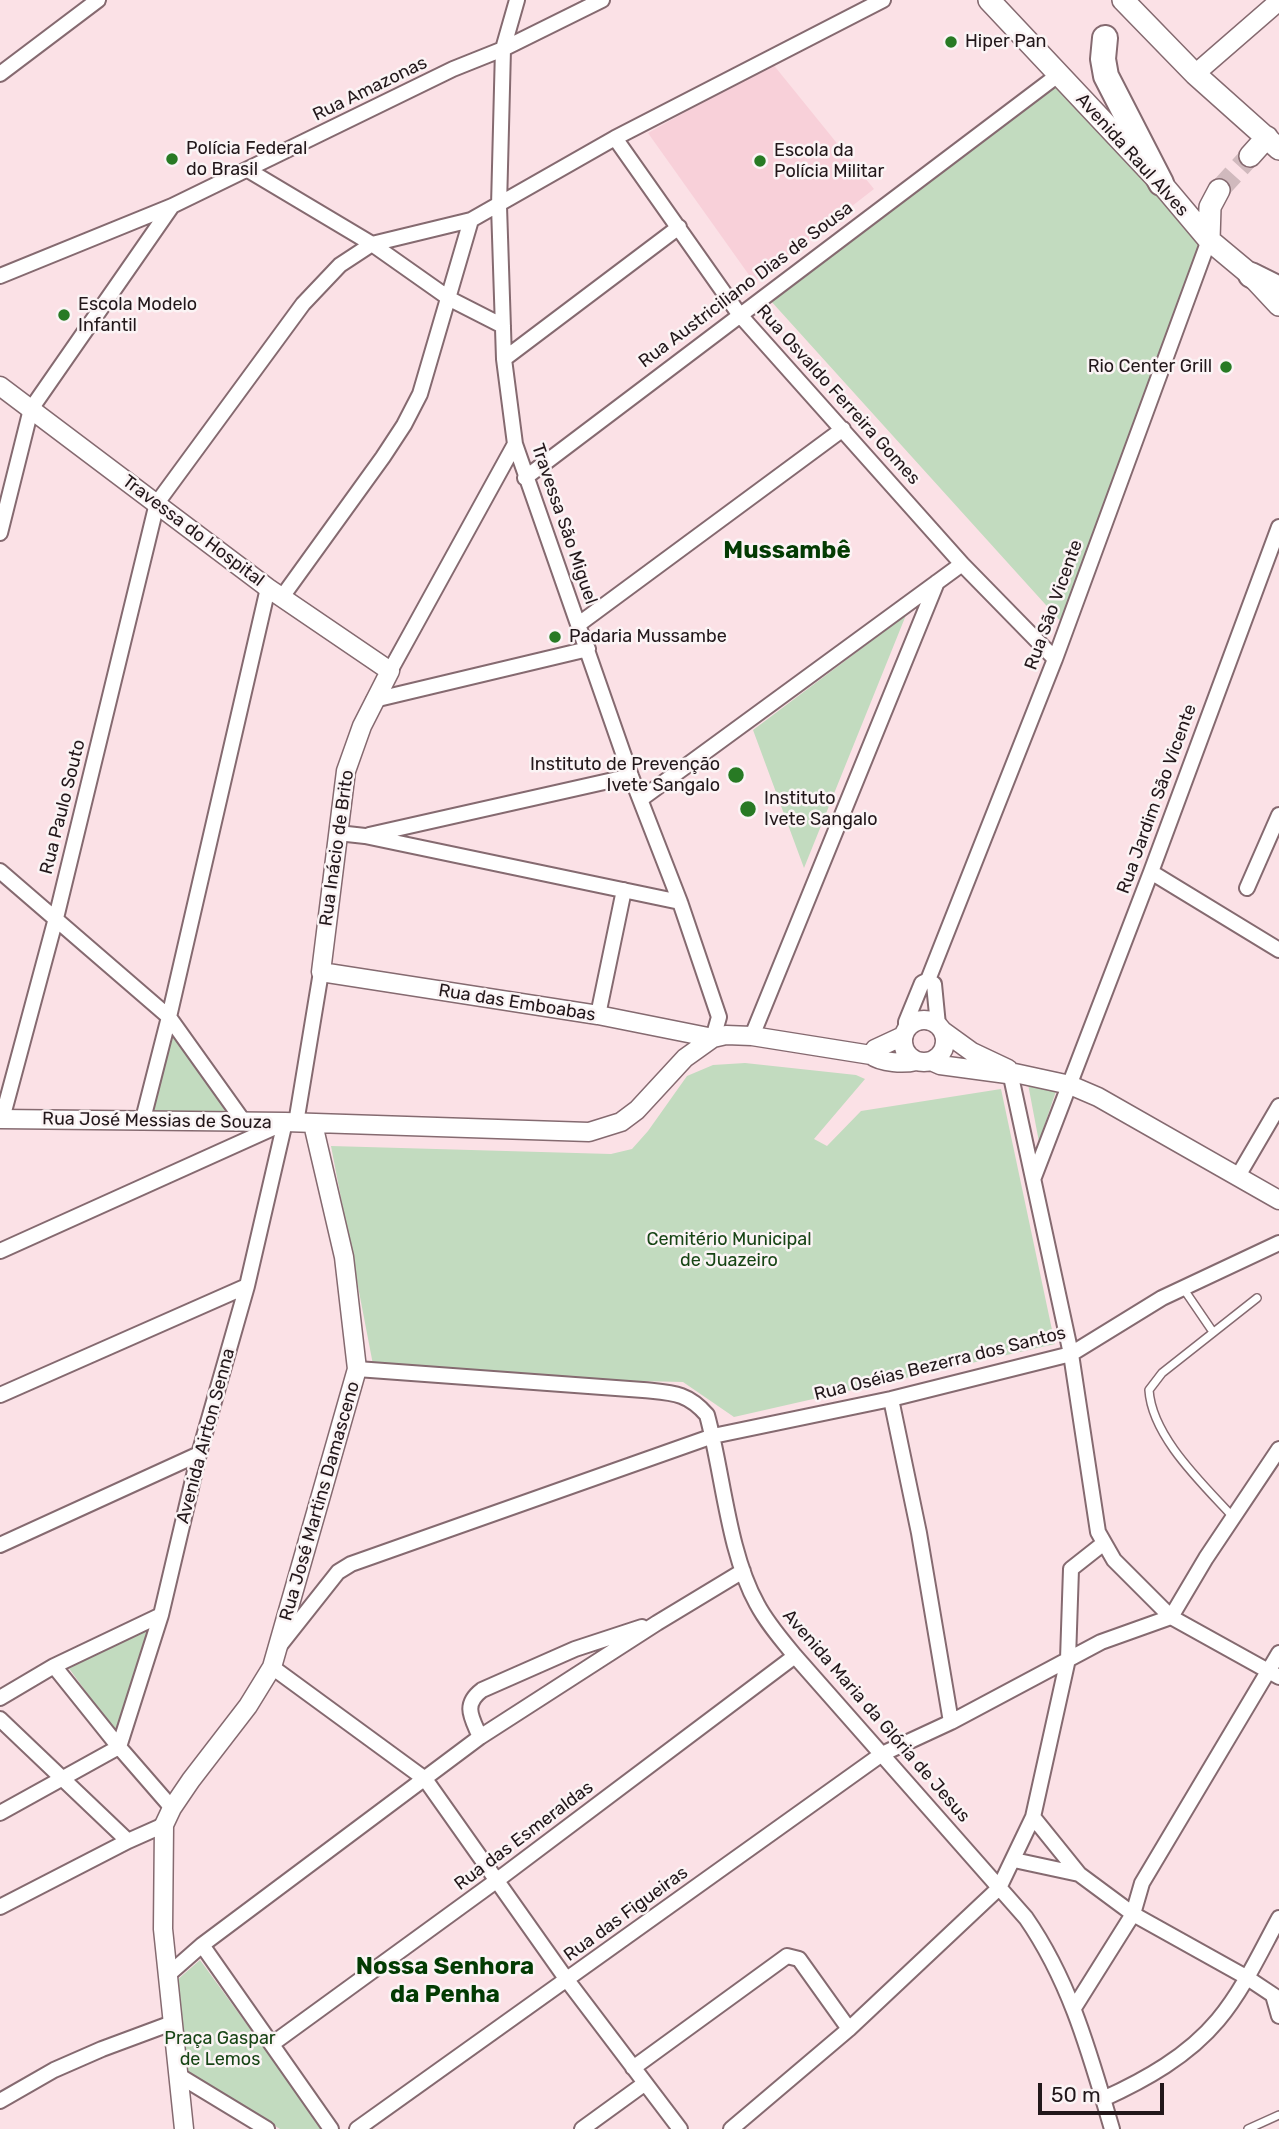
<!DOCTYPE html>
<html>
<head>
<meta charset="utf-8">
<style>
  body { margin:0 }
  #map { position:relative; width:1279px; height:2129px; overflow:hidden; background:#fbe1e6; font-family:Rubik,sans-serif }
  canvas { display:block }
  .scale { position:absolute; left:1038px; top:2083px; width:126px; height:32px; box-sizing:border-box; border:4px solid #22171a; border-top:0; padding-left:9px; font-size:21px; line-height:24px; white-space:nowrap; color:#22171a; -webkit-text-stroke:5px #fbf4f5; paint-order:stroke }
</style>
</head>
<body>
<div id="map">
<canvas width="1279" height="2129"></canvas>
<div class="scale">50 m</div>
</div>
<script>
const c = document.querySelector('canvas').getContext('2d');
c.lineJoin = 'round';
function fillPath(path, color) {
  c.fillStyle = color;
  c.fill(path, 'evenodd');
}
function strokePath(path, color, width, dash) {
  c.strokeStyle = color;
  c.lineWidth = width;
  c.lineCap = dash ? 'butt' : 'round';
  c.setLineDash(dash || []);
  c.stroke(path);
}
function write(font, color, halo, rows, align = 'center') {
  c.font = font + ' Rubik,sans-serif';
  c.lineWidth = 5;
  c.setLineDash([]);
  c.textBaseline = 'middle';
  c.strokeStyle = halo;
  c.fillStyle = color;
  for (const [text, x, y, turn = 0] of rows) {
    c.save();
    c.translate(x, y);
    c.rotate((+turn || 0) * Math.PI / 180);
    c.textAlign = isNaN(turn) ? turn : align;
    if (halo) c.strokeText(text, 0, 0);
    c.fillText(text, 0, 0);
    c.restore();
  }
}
fillPath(new Path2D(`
  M 772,63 L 874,189 L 754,282 L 648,133 Z`), '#f8d0d9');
fillPath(new Path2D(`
  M 1067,76 L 1210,229 L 1064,625 L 770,300 Z
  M 906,615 L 804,868 L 753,730 Z
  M 169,1017 L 244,1122 L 143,1119 Z
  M 745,1063 L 856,1075 L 865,1079 L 814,1139 L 827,1146 L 861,1111 L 1001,1089 L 1055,1344 L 734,1417 L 683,1382 L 375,1375 L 331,1146 L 611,1154 L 632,1149 L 648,1131 L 687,1076 L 713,1065 Z
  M 1028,1084 L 1057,1088 L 1039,1142 Z
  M 157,1623 L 116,1733 L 68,1667 Z
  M 200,1960 L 323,2129 L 280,2129 L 189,2072 L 186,2065 L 177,1980 Z`), '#c2dbbf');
strokePath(new Path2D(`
  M 1219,190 L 1250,156`), '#d0b9bd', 21, [21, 10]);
const service = new Path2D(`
  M 1183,1288 L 1213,1332
  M 1233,1517 C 1203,1484 1152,1437 1149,1390 L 1162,1373 L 1257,1298
  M 1248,2129 L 1279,2115`);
const minor = new Path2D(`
  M 517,0 L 503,49 L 499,206 L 504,359 L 515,444 L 631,776 L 680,902 L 719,1017 L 713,1038
  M 0,74 L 98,0
  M 615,138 L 739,314 L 962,564 L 1055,659
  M 248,170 L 372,244 L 450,299 L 503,326
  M 0,276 L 172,206 L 453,69 L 503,49 L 602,0
  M 504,359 L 679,227
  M 525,478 L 1058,75
  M 0,533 L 31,409 L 172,206
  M 282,597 L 383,457 L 404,425 L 420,394 L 471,220
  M 579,624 L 843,429
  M 390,671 L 515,444
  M 374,700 L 588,649
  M 641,799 L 962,564
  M 338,833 L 365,836 L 680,902
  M 369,835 L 631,776
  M 0,871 L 169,1017 L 244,1122
  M 1151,872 L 1279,950
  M 1247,888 L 1279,815
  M 928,980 L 934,984 L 938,1025
  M 598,1015 L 624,890
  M 906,1029 L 906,1022 L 922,983 L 928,980 L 1055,659 L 1209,240
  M 752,1036 L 937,582
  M 1010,1072 L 1071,1354 L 1098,1532 L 1114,1560 L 1171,1617 L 1279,1677
  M 2,1119 L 56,918 L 157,503 L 303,304 L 340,265 L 372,244 L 471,220 L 615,138 L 883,0
  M 143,1119 L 169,1017 L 268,588
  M 296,1123 L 321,972
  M 1238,1176 L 1279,1106
  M 1034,1177 L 1151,872 L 1279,527
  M 0,1251 L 284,1123
  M 357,1369 L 643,1390 C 672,1393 687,1392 707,1415 C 723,1473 728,1552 757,1604 C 767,1623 781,1639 795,1656 L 1026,1918 C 1071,1983 1090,2055 1112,2129
  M 0,1395 L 247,1286
  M 891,1399 L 919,1533 L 951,1722
  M 0,1545 L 199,1454
  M 281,1644 L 338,1572 L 351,1564 L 713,1436 L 891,1399 L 1071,1354 L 1162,1298 L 1279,1243
  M 54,1666 L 119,1747 L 172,1808
  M 272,1667 L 425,1779 L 567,1980 L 680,2129
  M 0,1698 L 54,1666 L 161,1615
  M 0,1719 L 128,1841
  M 480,1737 C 472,1718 462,1705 482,1690 L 575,1649 L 642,1627
  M 119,1747 L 161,1615 L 199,1454 L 247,1286 L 285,1122
  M 0,1813 L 119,1747
  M 1033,1817 L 1079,1874 L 1133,1914 L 1246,1977 L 1279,1999
  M 1014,1860 L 1079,1874
  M 0,1907 L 128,1841 L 164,1825
  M 202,1945 L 331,2129
  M 169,1974 L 202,1945 L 480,1737 L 657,1623 L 743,1571
  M 1273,1995 L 1279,2016
  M 1074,2008 L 1133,1914 L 1142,1883 L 1279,1653
  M 272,2044 L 496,1881 L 795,1656
  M 633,2068 L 787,1956 L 799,1959 L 849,2029
  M 178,2075 L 267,2129
  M 1103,2099 C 1145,2080 1188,2056 1218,2020 C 1243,1990 1260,1953 1279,1918
  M 0,2101 L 54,2070 L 102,2049 L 172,2023
  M 357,2129 L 882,1754 L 951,1722 L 1101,1642 L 1171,1617 L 1206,1558 L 1279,1449
  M 582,2129 L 644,2084
  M 731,2129 L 849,2029 L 999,1888 L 1033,1817 L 1068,1659 L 1071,1569 L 1104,1543`);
const tertiary = new Path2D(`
  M 1195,74 L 1279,1
  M 0,386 L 268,588 L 390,671 L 362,726 L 346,771 L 321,972 L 598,1015 L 713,1038
  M903 1041a21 21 0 1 1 42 0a21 21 0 1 1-42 0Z
  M 943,1031 L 972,1052 L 1008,1069
  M 871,1055 L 875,1049 L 903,1036
  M 931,1061 L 940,1065 L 1007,1074 L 1010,1072 L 1070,1085 L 1098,1097 L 1279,1200
  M 0,1119 L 285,1122 L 589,1132 L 621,1122 L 637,1110 L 685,1058 L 713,1038 L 726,1035 L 752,1036 L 871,1055 C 882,1063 904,1064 916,1061
  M 184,2129 L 163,1929 L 164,1825 L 172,1808 L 191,1780 L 248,1706 L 272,1667 L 357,1369 L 344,1257 L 313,1124`);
const secondary = new Path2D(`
  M 989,0 L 1161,183 L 1209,240 L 1251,275 L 1279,305
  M 1123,0 L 1195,74 L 1279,149
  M 1250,156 L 1267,137
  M 1209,240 L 1210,207 L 1219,190`);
const trunk = new Path2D(`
  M 1105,38 L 1103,59 L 1106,76 L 1161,183
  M 1251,275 L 1279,289`);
strokePath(service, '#856a70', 10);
strokePath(minor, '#856a70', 18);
strokePath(tertiary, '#856a70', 21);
strokePath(secondary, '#856a70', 24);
strokePath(trunk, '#856a70', 28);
strokePath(service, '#fff', 7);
strokePath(minor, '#fff', 14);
strokePath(tertiary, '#fff', 18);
strokePath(secondary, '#fff', 21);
strokePath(trunk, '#fff', 24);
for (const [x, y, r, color] of [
  [951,42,7,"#287a24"],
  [172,159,7,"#287a24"],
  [760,161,7,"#287a24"],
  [64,315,7,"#287a24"],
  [1226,367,7,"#287a24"],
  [555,637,7,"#287a24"],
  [736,775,9,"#287a24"],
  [748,809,9,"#287a24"]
]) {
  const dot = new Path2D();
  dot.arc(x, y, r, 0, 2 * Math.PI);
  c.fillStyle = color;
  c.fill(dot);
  strokePath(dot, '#fbf4f5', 2.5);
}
write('18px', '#22171a', '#fbf4f5', [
  ["Hiper Pan",965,42],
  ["Polícia Federal",186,149],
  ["do Brasil",186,170],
  ["Escola da",774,151],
  ["Polícia Militar",774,172],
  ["Escola Modelo",78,305],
  ["Infantil",78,326],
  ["Rio Center Grill",1212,367,"right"],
  ["Padaria Mussambe",569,637],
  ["Instituto de Prevenção",720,765,"right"],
  ["Ivete Sangalo",720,786,"right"],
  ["Instituto",764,799],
  ["Ivete Sangalo",764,820]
], 'left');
write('18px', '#22171a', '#fbf4f5', [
  ["Rua Amazonas",370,89,-26],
  ["Avenida Raul Alves",1132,155,48],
  ["Rua Austriciliano Dias de Sousa",746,285,-37],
  ["Rua Osvaldo Ferreira Gomes",838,395,48],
  ["Travessa São Miguel",564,524,71],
  ["Travessa do Hospital",193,531,37],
  ["Rua São Vicente",1054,605,-70],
  ["Rua Jardim São Vicente",1157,799,-70],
  ["Rua Paulo Souto",63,807,-76],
  ["Rua Inácio de Brito",337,848,-82],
  ["Rua das Emboabas",517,1003,9],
  ["Rua José Messias de Souza",157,1121,1],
  ["Rua Oséias Bezerra dos Santos",940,1364,-14],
  ["Avenida Airton Senna",206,1436,-75],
  ["Rua José Martins Damasceno",320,1501,-74],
  ["Avenida Maria da Glória de Jesus",876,1716,49],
  ["Rua das Esmeraldas",524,1836,-37],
  ["Rua das Figueiras",626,1914,-36]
]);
write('18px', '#174515', '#fbf4f5', [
  ["Cemitério Municipal",729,1240],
  ["de Juazeiro",729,1261],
  ["Praça Gaspar",220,2039],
  ["de Lemos",220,2060]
]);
write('bold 24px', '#033b03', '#fbf4f5', [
  ["Mussambê",787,551],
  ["Nossa Senhora",445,1967],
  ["da Penha",445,1995]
]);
</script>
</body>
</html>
